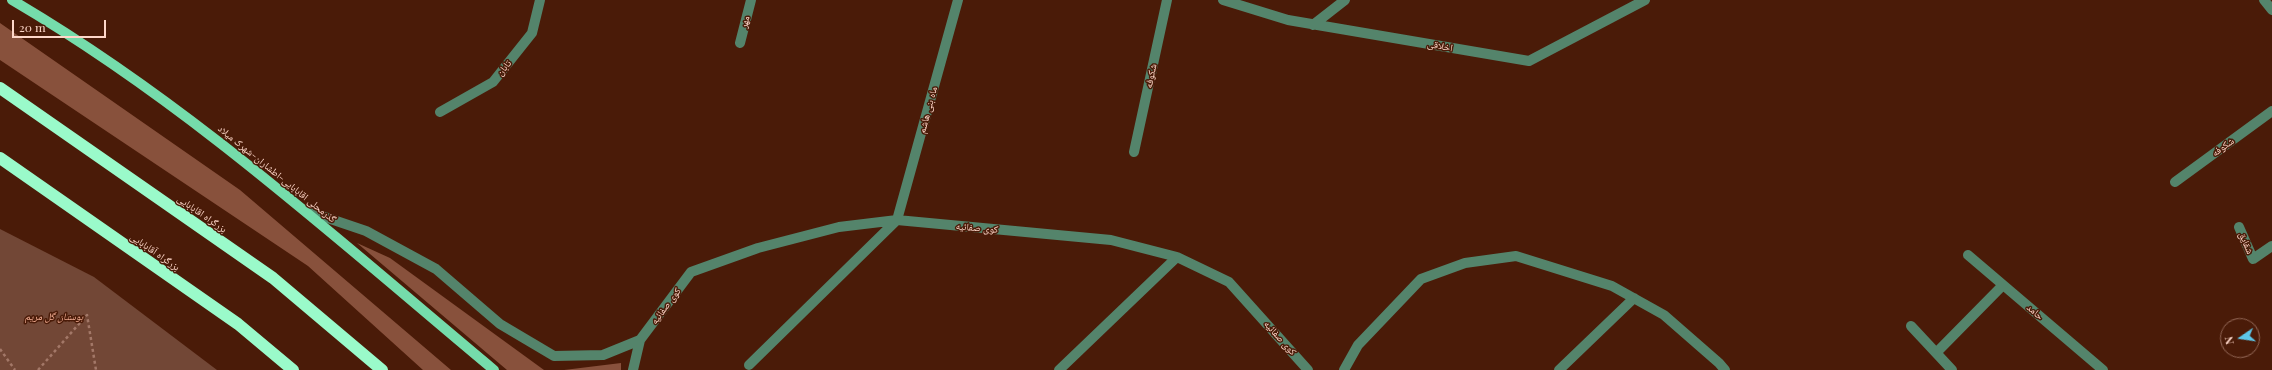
<!DOCTYPE html>
<html>
<head>
<meta charset="utf-8">
<style>
  body { margin:0 }
  #map { position:relative; width:2272px; height:370px; overflow:hidden; background:#4a1b08; font-family:"Playfair Display",serif }
  canvas { display:block }
  .north { position:absolute; left:2220px; top:318px; width:40px; height:40px; box-sizing:border-box; background:#4a1b08; border:1px solid #926655; border-radius:50%; rotate:257deg; font-size:11px; font-weight:700; line-height:16px; text-align:center; color:#fed7c9 }
  .north::after { content:''; display:block; margin:auto; width:14px; height:18px; background:#5dc7e8; clip-path:polygon(50% 0,100% 100%,50% 72%,0 100%) }
  .scale { position:absolute; left:12px; top:20px; width:94px; height:18px; box-sizing:border-box; border:2px solid #fed7c9; border-top:0; padding-left:5px; font-size:12px; line-height:14px; white-space:nowrap; color:#fed7c9; -webkit-text-stroke:3px #4a1b08; paint-order:stroke }
</style>
</head>
<body>
<div id="map">
<canvas width="2272" height="370"></canvas>
<div class="north">N</div>
<div class="scale">20 m</div>
</div>
<script>
const c = document.querySelector('canvas').getContext('2d');
c.lineJoin = 'round';
function fillPath(path, color) {
  c.fillStyle = color;
  c.fill(path, 'evenodd');
}
function strokePath(path, color, width, dash) {
  c.strokeStyle = color;
  c.lineWidth = width;
  c.lineCap = dash ? 'butt' : 'round';
  c.setLineDash(dash || []);
  c.stroke(path);
}
function write(font, color, halo, rows, align = 'center') {
  c.font = font + ' "Playfair Display","Noto Naskh Arabic",serif';
  c.lineWidth = 3;
  c.setLineDash([]);
  c.textBaseline = 'middle';
  c.strokeStyle = halo;
  c.fillStyle = color;
  for (const [text, x, y, turn = 0] of rows) {
    c.save();
    c.translate(x, y);
    c.rotate((+turn || 0) * Math.PI / 180);
    c.textAlign = isNaN(turn) ? turn : align;
    if (halo) c.strokeText(text, 0, 0);
    c.fillText(text, 0, 0);
    c.restore();
  }
}
fillPath(new Path2D(`
  M 0,229 L 94,277 L 217,370 L 0,370 Z`), '#724736');
fillPath(new Path2D(`
  M 0,23 L 240,190 L 451,370 L 423,370 L 308,266 L 0,60 Z
  M 357,243 L 390,258 L 544,370 L 507,370 Z
  M 621,363 L 621,370 L 564,370 Z`), '#88513c');
strokePath(new Path2D(`
  M 0,349 L 15,370
  M 38,370 L 87,315 L 96,370`), '#a37868', 2.5, [3, 3]);
strokePath(new Path2D(`
  M 1223,0 L 1288,20 L 1529,61 L 1645,0
  M 2264,0 L 2272,10
  M 1313,25 L 1345,0
  M 740,43 L 751,0
  M 440,112 L 493,82 L 532,33 L 540,0
  M 1134,152 L 1167,0
  M 2175,182 L 2272,111
  M 304,210 L 366,231 L 436,269 L 500,324 L 554,356 L 603,355 L 640,340
  M 2239,227 L 2253,259 L 2272,246
  M 1968,255 L 2103,370
  M 1911,326 L 1952,370
  M 1936,353 L 2003,285
  M 749,365 L 897,220 L 958,0
  M 633,370 L 640,340 L 691,272 L 758,248 L 839,227 L 897,220 L 1111,240 L 1177,257 L 1229,282 L 1308,370
  M 1059,370 L 1177,257
  M 1344,370 L 1358,345 L 1421,279 L 1465,263 L 1516,256 L 1612,286 L 1664,315 L 1719,363 L 1725,370
  M 1559,370 L 1634,298`), '#54846b', 10);
strokePath(new Path2D(`
  M 12,0 C 188,103 338,240 494,370`), '#75dcab', 10);
strokePath(new Path2D(`
  M 0,88 L 273,278 L 382,370
  M 0,158 L 238,324 L 293,370`), '#9afaca', 12);
write('10px', '#fed7c9', '#4a1b08', [
  ["مهر",745,22,-75],
  ["اخلاقی",1440,46,10],
  ["تابان",504,68,-51],
  ["شکوفه",1151,76,-78],
  ["ماه بنی هاشم",928,110,-75],
  ["شکوفه",2223,147,-36],
  ["گذرمحلی اقابابایی-اطشاران-شهرک میلاد",277,174,39],
  ["بزرگراه اقابابایی",202,214,35],
  ["کوی صفائیه",977,228,5],
  ["شقایق",2246,243,67],
  ["بزرگراه آقابابایی",155,252,35],
  ["کوی صفائیه",666,306,-53],
  ["حامد",2035,312,40],
  ["کوی صفائیه",1280,338,48]
]);
write('italic 10px', '#f6b197', '#4a1b08', [
  ["بوستان گل مریم",54,317]
]);
</script>
</body>
</html>
